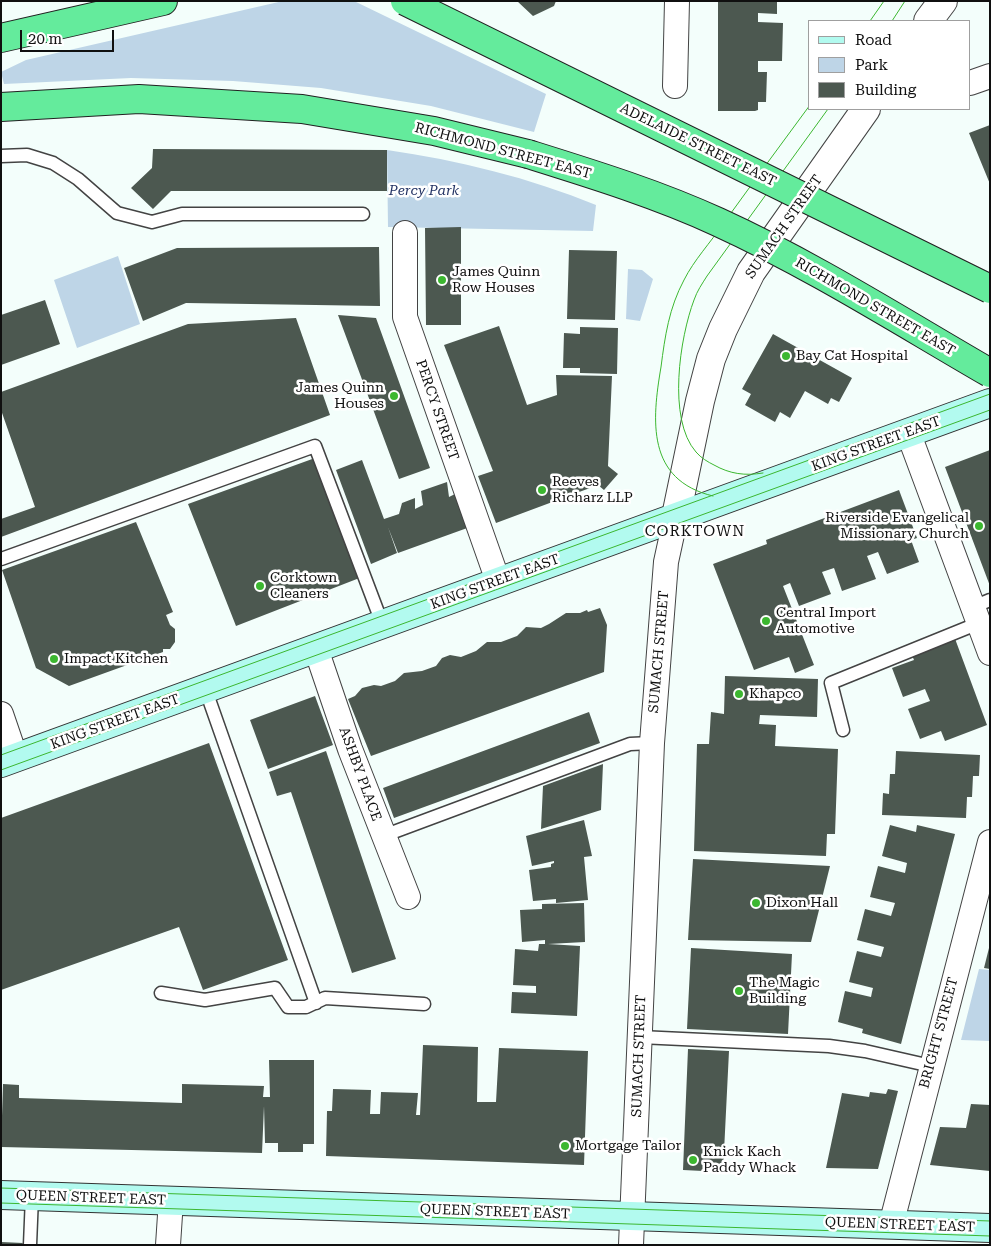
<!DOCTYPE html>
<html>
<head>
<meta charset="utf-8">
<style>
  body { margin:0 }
  #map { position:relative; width:991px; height:1246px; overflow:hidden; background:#f3fefb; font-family:"Roboto Serif",serif }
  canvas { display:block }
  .frame { position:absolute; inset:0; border:2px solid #101010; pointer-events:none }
  .legend { position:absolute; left:808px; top:20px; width:162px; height:90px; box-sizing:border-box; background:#fff; border:1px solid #9f9f9f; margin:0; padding:6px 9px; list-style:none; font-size:15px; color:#101010 }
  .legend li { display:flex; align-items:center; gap:10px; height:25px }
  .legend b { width:25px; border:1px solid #9f9f9f }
  .scale { position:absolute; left:20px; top:30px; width:94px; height:22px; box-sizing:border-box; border:2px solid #101010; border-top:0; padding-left:6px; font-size:15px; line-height:18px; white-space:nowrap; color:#101010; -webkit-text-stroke:4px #fff; paint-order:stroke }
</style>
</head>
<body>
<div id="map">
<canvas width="991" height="1246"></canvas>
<div class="frame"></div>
<ul class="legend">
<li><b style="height:6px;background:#b2faef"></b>Road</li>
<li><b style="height:14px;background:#bed5e7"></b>Park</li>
<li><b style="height:14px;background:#4c5850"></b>Building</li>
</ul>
<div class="scale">20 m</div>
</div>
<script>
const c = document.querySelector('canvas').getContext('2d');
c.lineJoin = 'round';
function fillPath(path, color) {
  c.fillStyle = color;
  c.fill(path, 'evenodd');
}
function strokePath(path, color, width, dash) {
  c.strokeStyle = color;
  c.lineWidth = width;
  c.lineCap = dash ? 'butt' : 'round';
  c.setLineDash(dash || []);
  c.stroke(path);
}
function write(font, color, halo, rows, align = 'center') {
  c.font = font + ' "Roboto Serif",serif';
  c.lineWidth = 5;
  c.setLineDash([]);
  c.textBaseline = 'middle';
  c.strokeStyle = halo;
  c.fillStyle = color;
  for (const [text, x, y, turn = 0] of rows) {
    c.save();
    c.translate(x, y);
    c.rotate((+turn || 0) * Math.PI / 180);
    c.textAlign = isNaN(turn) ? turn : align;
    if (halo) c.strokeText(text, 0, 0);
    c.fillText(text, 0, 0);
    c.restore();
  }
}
fillPath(new Path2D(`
  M 283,1 L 354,1 L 546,94 L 534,132 L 431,106 L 321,88 L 233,81 L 131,78 L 4,84 L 1,72 L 26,60 Z
  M 387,150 C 458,160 530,178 596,205 L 593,231 L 388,227 Z
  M 118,256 L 140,324 L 77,348 L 54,280 Z
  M 628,269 L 642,270 L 653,279 L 640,321 L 626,319 Z
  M 979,969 L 990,970 L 990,1041 L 961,1040 Z`), '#bed5e7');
fillPath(new Path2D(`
  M 517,1 L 556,1 L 554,6 L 533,16 Z
  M 718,1 L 777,1 L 777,14 L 758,13 L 758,22 L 783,23 L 782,61 L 758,61 L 758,72 L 767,72 L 766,102 L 758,102 L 758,110 L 755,111 L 718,111 Z
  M 990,125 L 990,184 L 969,133 Z
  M 153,149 L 387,150 L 387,191 L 171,191 L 153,209 L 131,188 L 152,168 Z
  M 461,227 L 461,325 L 426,325 L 425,228 Z
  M 379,247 L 380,306 L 186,303 L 143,321 L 124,268 L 177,248 Z
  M 569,250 L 617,251 L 615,320 L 567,319 Z
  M 45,300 L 60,344 L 1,365 L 1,315 Z
  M 338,315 L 376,318 L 430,468 L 399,479 Z
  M 296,318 L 330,415 L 1,537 L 1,519 L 35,507 L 1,410 L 1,392 L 188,324 Z
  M 499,326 L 527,405 L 557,395 L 556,375 L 612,376 L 608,466 L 618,474 L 604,490 L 598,485 L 496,523 L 478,476 L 493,471 L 444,345 Z
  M 580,327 L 618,328 L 617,374 L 580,373 L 580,368 L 563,368 L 564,333 L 580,334 Z
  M 773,334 L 852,378 L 839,402 L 831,398 L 828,404 L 805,391 L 790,418 L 780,412 L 775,422 L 745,405 L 751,394 L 742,389 Z
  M 990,450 L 990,586 L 945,467 Z
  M 315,458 L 362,577 L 236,626 L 188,504 Z
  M 362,460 L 384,519 L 399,514 L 402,503 L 415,498 L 415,509 L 423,505 L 421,491 L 447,482 L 449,497 L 457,493 L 470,527 L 398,553 L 388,527 L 397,553 L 371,564 L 336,470 Z
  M 899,490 L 917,538 L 911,540 L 919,562 L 887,574 L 878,552 L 867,556 L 876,579 L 842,591 L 834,568 L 822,572 L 831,594 L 799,606 L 790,583 L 783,586 L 814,665 L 795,673 L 789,657 L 754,670 L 713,564 L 767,544 L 766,540 Z
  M 136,522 L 173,612 L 166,615 L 170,625 L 175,629 L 175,642 L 170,649 L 163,649 L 163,652 L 69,686 L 36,668 L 2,570 Z
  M 600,608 L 607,625 L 604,672 L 371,756 L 348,699 L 355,696 L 362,688 L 374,685 L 381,686 L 395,681 L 404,673 L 422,671 L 436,666 L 442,658 L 450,655 L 461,657 L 476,651 L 487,642 L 501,642 L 517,636 L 526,627 L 541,628 L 549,624 L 566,613 L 580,613 L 587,610 L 588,612 Z
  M 954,636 L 987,725 L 945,741 L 941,731 L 920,739 L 908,709 L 930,701 L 925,689 L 903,697 L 892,668 L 914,660 L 911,653 Z
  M 725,676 L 818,679 L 817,717 L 760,715 L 759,724 L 776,725 L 775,746 L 838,749 L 835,834 L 827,834 L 826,856 L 694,851 L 697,744 L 709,744 L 711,712 L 724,714 Z
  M 315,696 L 333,745 L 268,769 L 250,720 Z
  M 589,712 L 600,743 L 394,818 L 383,788 Z
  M 209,743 L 288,960 L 203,990 L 179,927 L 1,990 L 1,818 Z
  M 326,751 L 396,959 L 352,973 L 291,792 L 277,796 L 269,772 Z
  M 896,751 L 980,755 L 979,776 L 973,776 L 972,797 L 967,797 L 966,818 L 882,815 L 883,793 L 889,794 L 890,774 L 895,774 Z
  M 603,764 L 601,810 L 541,829 L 543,786 Z
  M 584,820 L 592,856 L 584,857 L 588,900 L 556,903 L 556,899 L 533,901 L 529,870 L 551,867 L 551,864 L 554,863 L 554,861 L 532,866 L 526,836 Z
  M 890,825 L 916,832 L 917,825 L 955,834 L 901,1044 L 862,1033 L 863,1029 L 838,1022 L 845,991 L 871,997 L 872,992 L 873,988 L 849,982 L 857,951 L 881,957 L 884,947 L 857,940 L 865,909 L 891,916 L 895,903 L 870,897 L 878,866 L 905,873 L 907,863 L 882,856 Z
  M 693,859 L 830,866 L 811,942 L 688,940 Z
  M 584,903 L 585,942 L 548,944 L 580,946 L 577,1016 L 511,1013 L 512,992 L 536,993 L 536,986 L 513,985 L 515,949 L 538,951 L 539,944 L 545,944 L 545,940 L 522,942 L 520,910 L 542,909 L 542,904 Z
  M 691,948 L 792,954 L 788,1034 L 687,1029 Z
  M 989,948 L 990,969 L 984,968 Z
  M 423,1045 L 478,1047 L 477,1102 L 496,1102 L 499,1048 L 588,1051 L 584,1165 L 326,1156 L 327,1111 L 332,1111 L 333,1089 L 371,1090 L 370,1114 L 380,1114 L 381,1092 L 418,1093 L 416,1115 L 420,1115 Z
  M 688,1049 L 729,1051 L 723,1172 L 683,1170 Z
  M 269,1060 L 314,1060 L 314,1144 L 303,1144 L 303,1152 L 278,1152 L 278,1143 L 265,1143 L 264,1106 L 262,1153 L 1,1147 L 3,1084 L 19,1085 L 19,1098 L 182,1103 L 182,1084 L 264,1086 L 263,1097 L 270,1097 Z
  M 888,1089 L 898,1091 L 878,1169 L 826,1168 L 842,1093 L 869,1097 L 870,1092 L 886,1094 Z
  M 971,1104 L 990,1105 L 990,1171 L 930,1165 L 940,1127 L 966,1128 Z
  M 1,1242 L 23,1243 L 22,1245 L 1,1245 Z`), '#4c5850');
const service = new Path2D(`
  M 1,156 L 27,155 L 53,163 L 78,179 L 117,213 L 152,222 L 182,214 L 363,214
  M 1,559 L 315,446 L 382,623
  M 973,607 L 990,600
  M 205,688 L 316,1003
  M 843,730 L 831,683 L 979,623
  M 383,836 L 630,744 L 652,743
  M 161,993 L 205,1000 L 275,988 L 288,1007 L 306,1007 L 325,998 L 424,1004
  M 640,1037 L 829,1046 L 865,1051 L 931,1066
  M 30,1245 L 32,1196`);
const minor = new Path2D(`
  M 970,83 L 990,76
  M 675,86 L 677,1
  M 405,233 L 405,317 L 498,581
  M 908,432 L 990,653
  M 316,649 L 350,749 L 408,897
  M 1,714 L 16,758
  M 891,1225 L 990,842
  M 168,1245 L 171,1200
  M 631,1245 L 652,743 L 666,562 L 676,516`);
const tertiary = new Path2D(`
  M 928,21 L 943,1
  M 676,516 L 700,401 L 711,359 L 723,329 L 751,272 L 866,109`);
const secondary = new Path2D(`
  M 1,763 L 990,403
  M 1,1195 L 990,1228`);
const motorway = new Path2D(`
  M 1,38 L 163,1
  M 1,107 L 139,99 L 302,109 L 434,131 L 528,154`);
strokePath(service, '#434343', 15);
strokePath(minor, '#434343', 26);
strokePath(tertiary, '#434343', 30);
strokePath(secondary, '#323232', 30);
strokePath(motorway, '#212121', 30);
strokePath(service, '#fff', 12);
strokePath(minor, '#fff', 24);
strokePath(tertiary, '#fff', 28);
strokePath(secondary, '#b2faef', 28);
strokePath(motorway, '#64eb9c', 28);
strokePath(new Path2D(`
  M 870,21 L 884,1
  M 892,21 L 905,1
  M 763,473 C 745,476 730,474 714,465 C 708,462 701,458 696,452 C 667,419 680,337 694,300 C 697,291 702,284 707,276 L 828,109
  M 713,496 C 646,480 652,420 661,367 C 665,336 669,308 684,280 C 694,260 711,242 723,224 C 752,184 781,144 810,105
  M 1,755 L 990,394
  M 1,770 L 990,410
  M 1,1188 L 990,1221
  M 1,1203 L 990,1236`), '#3cb730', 1);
const motorwayBridge = new Path2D(`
  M 405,1 L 990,289
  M 528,154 C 592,174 657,194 718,222 C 812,265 900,321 990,373`);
strokePath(motorwayBridge, '#212121', 30, []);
strokePath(motorwayBridge, '#64eb9c', 28);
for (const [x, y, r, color] of [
  [442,280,5,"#3cb730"],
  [786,356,5,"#3cb730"],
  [394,396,5,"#3cb730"],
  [542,490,5,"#3cb730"],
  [979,526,5,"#3cb730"],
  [260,586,5,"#3cb730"],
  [766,621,5,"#3cb730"],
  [54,659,5,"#3cb730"],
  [739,694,5,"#3cb730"],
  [756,903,5,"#3cb730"],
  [739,991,5,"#3cb730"],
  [565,1146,5,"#3cb730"],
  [693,1160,5,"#3cb730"]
]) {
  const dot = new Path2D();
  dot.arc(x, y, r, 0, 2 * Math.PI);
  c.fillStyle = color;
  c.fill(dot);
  strokePath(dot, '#fff', 2);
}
write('14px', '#101010', '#fff', [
  ["ADELAIDE STREET EAST",698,145,26],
  ["RICHMOND STREET EAST",503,151,15],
  ["SUMACH STREET",784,227,-55],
  ["RICHMOND STREET EAST",875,307,30],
  ["PERCY STREET",437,410,71],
  ["KING STREET EAST",876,444,-20],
  ["KING STREET EAST",495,582,-20],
  ["SUMACH STREET",659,652,-85],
  ["KING STREET EAST",115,722,-20],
  ["ASHBY PLACE",360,774,70],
  ["BRIGHT STREET",939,1033,-75],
  ["SUMACH STREET",639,1056,-88],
  ["QUEEN STREET EAST",91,1198,2],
  ["QUEEN STREET EAST",495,1212,2],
  ["QUEEN STREET EAST",900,1225,2]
]);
write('italic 14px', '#233364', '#fff', [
  ["Percy Park",424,191]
]);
write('14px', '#101010', '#fff', [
  ["James Quinn",452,272],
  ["Row Houses",452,288],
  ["Bay Cat Hospital",796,356],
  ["James Quinn",384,388,"right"],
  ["Houses",384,404,"right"],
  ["Reeves",552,482],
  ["Richarz LLP",552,498],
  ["Riverside Evangelical",969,518,"right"],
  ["Missionary Church",969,534,"right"],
  ["Corktown",270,578],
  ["Cleaners",270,594],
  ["Central Import",776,613],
  ["Automotive",776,629],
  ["Impact Kitchen",64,659],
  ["Khapco",749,694],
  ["Dixon Hall",766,903],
  ["The Magic",749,983],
  ["Building",749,999],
  ["Mortgage Tailor",575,1146],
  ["Knick Kach",703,1152],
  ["Paddy Whack",703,1168]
], 'left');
c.letterSpacing = '1px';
write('15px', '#101010', '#fff', [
  ["CORKTOWN",695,532]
]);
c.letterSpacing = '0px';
</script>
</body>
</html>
